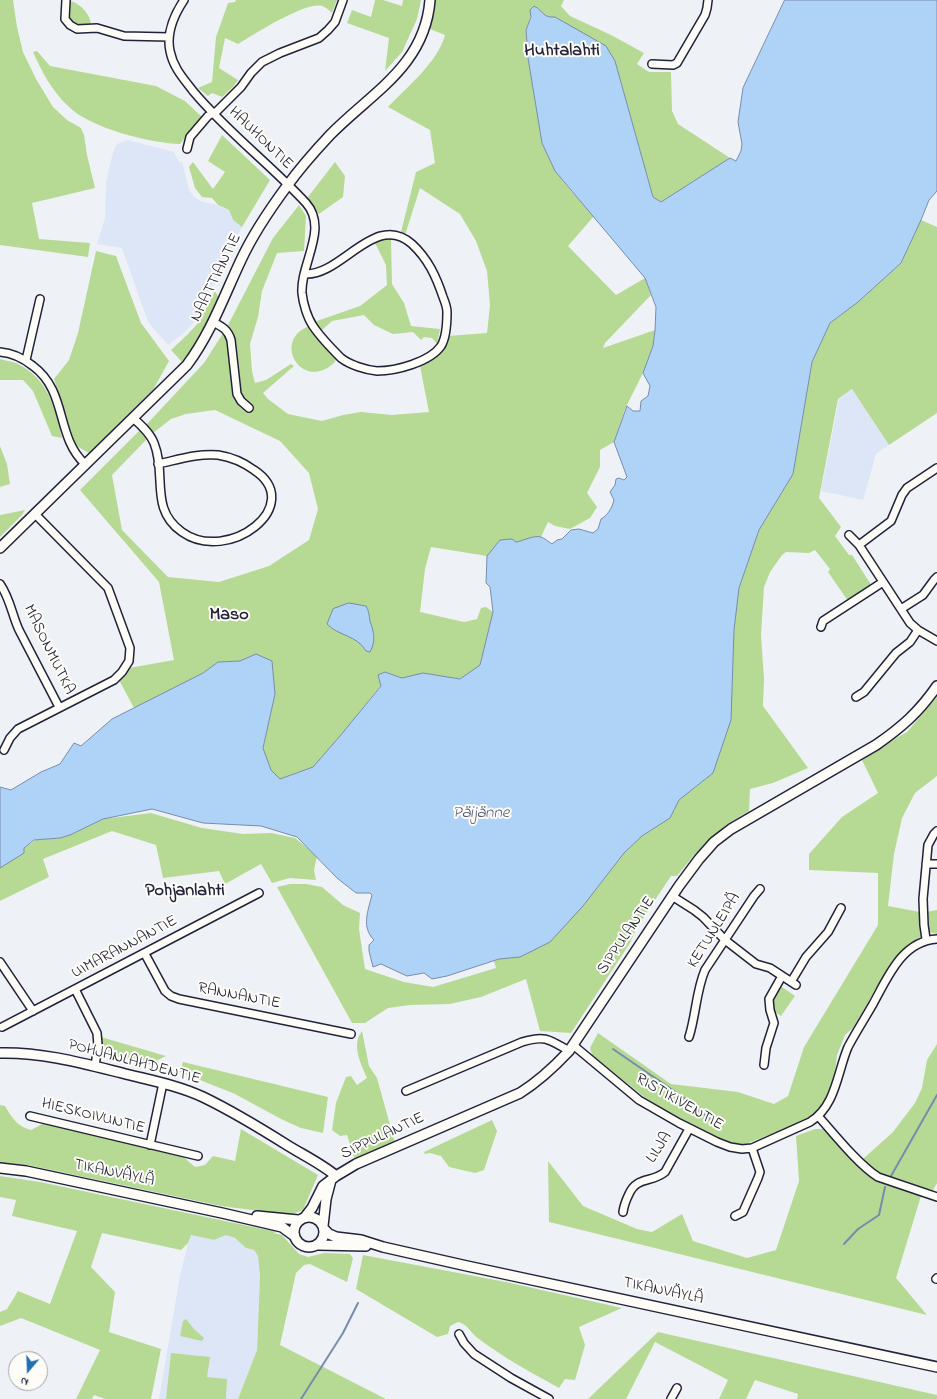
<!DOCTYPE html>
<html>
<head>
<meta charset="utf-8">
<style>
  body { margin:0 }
  #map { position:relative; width:937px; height:1399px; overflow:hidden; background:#eef2f7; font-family:"Indie Flower",sans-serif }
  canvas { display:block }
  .north { position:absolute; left:8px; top:1351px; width:40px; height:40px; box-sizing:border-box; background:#fdfcf7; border:1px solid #a5a5ac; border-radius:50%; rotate:199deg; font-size:11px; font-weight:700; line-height:16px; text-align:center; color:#22223b }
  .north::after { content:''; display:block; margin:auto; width:14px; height:18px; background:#1f6fb2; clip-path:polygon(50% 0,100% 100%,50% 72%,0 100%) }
</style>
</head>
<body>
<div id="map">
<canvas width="937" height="1399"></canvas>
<div class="north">N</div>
</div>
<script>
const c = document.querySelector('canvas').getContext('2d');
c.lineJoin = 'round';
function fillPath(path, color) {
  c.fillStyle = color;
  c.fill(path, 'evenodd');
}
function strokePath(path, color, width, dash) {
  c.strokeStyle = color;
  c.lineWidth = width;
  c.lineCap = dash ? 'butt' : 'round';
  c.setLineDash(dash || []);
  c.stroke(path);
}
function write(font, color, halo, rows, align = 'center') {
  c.font = font + ' "Indie Flower",sans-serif';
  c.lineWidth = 4;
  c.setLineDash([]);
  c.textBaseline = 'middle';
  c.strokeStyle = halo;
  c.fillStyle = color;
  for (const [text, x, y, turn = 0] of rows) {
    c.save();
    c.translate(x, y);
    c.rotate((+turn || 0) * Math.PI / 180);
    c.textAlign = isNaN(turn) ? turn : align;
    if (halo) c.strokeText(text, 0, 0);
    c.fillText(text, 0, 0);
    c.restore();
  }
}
fillPath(new Path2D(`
  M 127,140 L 174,152 L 179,162 L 182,162 L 189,189 L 193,196 L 200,201 L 207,203 L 214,204 L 229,210 L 233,220 L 242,227 L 196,320 L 185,332 L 168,345 L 148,322 L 122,248 L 97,244 L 105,218 L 106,183 L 113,152 L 117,144 Z
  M 852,389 L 889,445 L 876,454 L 863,500 L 821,491 L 839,399 Z
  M 190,1235 L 214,1240 L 226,1235 L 235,1238 L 246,1248 L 254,1250 L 258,1256 L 260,1276 L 257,1350 L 238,1399 L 159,1399 L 180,1276 Z`), '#dde6f7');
fillPath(new Path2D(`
  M 0,0 L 13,0 L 17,27 L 23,52 L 36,79 L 53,107 L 67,120 L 81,128 L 84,135 L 87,155 L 95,188 L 32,203 L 39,239 L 90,243 L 88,257 L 0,245 Z
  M 236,0 L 337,0 L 332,13 C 330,11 326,7 322,6 C 306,1 253,35 238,44 L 225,38 L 219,68 L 238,80 L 233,87 L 222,97 L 212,93 L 208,96 L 198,88 L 212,82 L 216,37 L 228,3 L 235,2 Z
  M 375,0 L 383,0 L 402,6 L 403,0 L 421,0 L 417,19 L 402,52 L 385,71 L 389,38 L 347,23 L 352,10 L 371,17 Z
  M 435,0 L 564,0 L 561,6 L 570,16 L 611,35 L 644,53 L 637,64 L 649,72 L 671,72 L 672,111 L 678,124 L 730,158 L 661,202 L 653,197 L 615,61 L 542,14 L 539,9 L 534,6 L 526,30 L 528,58 L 542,143 L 555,171 L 571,191 L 594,216 L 568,246 L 616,295 L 645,278 L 651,295 L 605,343 L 603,348 L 655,330 L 653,346 L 643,373 L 625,409 L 614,442 L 600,450 L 600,467 L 587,493 L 597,507 L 590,518 L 570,529 L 555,526 L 548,522 L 541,537 C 533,537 532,538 524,541 C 517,544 508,541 500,540 L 487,556 L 431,547 L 425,569 L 420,612 L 464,622 L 477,619 L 481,608 L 486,607 L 493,612 L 480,665 L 460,679 L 423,673 L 402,678 L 385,672 L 378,675 L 381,685 L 340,736 L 313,767 L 280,779 L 271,770 L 263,748 L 275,694 L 256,654 L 240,661 L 218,662 L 203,673 L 134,708 L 119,680 L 129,668 L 174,660 L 159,582 L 80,490 L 140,430 L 148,438 L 112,475 L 122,530 L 168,577 L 219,582 L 269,566 L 309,540 L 318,509 L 309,473 L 280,441 L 215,410 L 186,414 L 171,419 L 153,433 L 146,425 L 204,363 L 227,327 L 273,238 L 299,205 L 306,216 L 304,251 L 277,253 L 262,291 L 258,317 L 250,344 L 252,371 L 255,383 L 266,380 L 291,364 L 294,366 L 263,393 L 268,399 L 288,414 L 322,421 L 343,415 L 361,412 L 392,415 L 429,412 L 420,366 C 437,360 442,352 448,336 L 487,333 L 490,305 L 487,271 L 476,241 L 460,214 L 420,188 L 405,235 L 401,232 L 416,172 L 435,163 L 430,130 L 388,107 C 407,87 438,62 445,35 L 430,29 Z
  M 70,1 C 80,3 91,15 91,25 L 76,26 L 68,18 L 68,2 Z
  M 37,51 L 50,66 L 156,86 L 185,101 L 202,117 L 180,144 C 150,143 89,128 68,106 C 52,91 42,72 33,52 Z
  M 222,135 L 270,180 L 242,227 L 233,220 L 229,210 L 218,205 L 212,198 L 202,197 L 195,188 L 189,167 L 193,162 L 213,189 L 225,172 L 208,161 Z
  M 335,162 L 345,176 L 343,197 L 319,214 L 308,197 Z
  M 921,220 L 937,227 L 937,413 L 889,445 L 852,389 L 838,399 L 819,498 L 841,527 L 835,536 L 849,555 L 852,555 L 872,586 L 848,601 L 828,572 L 830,569 L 815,550 L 809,553 L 786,552 L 782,555 L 770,572 L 764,587 L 761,635 L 764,679 L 763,706 L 808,768 L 773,783 L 750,789 L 749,811 L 727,824 L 694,855 L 677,876 L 671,876 L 637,927 L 630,943 L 571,1033 L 540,1031 L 526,979 L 481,997 L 450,1004 L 410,1005 L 388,1008 L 365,1023 L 352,1023 L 277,887 L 290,884 L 306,884 L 322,887 L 343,905 L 360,913 L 359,929 L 365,969 L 404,982 L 433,987 L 496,968 L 494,961 L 499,959 L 583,906 L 624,853 L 642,836 L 670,818 L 679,800 L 713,773 L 739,588 L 759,530 L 793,474 L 812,362 L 830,323 L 858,302 L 901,263 Z
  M 387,238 L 391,238 L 392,284 L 404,303 L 411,326 L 440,329 L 437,344 L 432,338 L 424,337 L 421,340 L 413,332 L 393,334 L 374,325 L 364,315 L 332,321 L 321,331 L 314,322 L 360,306 L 387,285 L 386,265 L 375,243 Z
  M 96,251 L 116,256 L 141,323 L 169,361 L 153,390 L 89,453 L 75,445 L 54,379 L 69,360 L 78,333 Z
  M 215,291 L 219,298 L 197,344 L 183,363 L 171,350 L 187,335 L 199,322 Z
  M 307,327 L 309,327 L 322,343 L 336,358 L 335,362 C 303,393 272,342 307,327 Z
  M 0,359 C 6,361 13,361 18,364 C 48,379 55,407 62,438 L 52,436 L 33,391 L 23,380 L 0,380 Z
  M 0,446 L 7,464 L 10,484 L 0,487 Z
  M 25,510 L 22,515 L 0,537 L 0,515 Z
  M 937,697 L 937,776 L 915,793 L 902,818 L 894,854 L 888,906 L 920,912 L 921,937 L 905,948 L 892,961 L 853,1028 L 845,1035 L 837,1055 L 835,1074 L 829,1094 L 819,1109 L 808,1120 L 743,1145 L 721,1140 L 689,1125 L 643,1096 L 592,1055 L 590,1048 L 598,1033 L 671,1084 L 738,1092 L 774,1104 L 788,1096 L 804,1047 L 878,925 L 878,873 L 809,870 L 809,854 L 842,817 L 878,793 L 861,758 L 907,732 Z
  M 151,813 L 202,828 L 243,834 L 271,833 L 295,838 L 317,856 L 314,870 L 316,880 L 290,878 L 272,883 L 261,864 L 225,884 L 219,871 L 163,878 L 156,845 L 112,831 L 43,859 L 49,877 L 0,901 L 0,868 L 24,853 L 24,848 L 36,840 L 60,838 L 70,835 L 103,819 Z
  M 937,910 L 937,934 L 929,932 L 926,912 Z
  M 779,985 L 795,996 L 781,1016 L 772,1010 L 774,1008 L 772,996 Z
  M 362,1031 L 369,1066 L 377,1078 L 395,1143 L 355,1160 L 347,1135 L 340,1136 L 332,1130 L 336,1103 L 346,1077 L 351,1076 L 357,1085 L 367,1078 C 361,1064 351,1045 362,1031 Z
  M 101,1037 L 166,1056 L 150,1064 L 103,1053 Z
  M 937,1044 L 937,1183 L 932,1192 L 884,1176 L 873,1170 L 863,1159 L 893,1132 L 915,1103 L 922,1088 L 927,1060 Z
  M 183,1062 L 328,1097 L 323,1133 L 301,1128 L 281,1119 L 235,1094 L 180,1072 Z
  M 0,1105 L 5,1106 C 12,1118 18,1127 31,1130 L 46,1122 L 181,1155 L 195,1167 L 205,1165 L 213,1156 L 235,1161 L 241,1129 L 318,1175 L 303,1210 L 290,1215 L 221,1206 L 28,1165 L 0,1162 Z
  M 492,1120 L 497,1131 L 484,1170 L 475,1173 L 449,1167 L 441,1156 L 430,1153 L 425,1154 L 424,1152 Z
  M 815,1129 L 824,1129 L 869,1175 L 881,1182 L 921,1196 L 896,1278 L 927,1315 L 549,1222 L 548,1161 L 583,1206 L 637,1229 L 652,1232 L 682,1214 L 693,1241 L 747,1258 L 776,1250 L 799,1181 L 796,1136 Z
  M 0,1176 L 40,1182 L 277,1232 L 273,1233 L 282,1235 L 299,1254 L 308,1257 L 324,1253 L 350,1254 L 353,1258 L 347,1282 L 310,1264 L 304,1265 L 296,1273 L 280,1345 L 386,1399 L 238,1399 L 257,1350 L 260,1276 L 258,1256 L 254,1250 L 246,1248 L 235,1238 L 226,1235 L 214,1240 L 191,1235 L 188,1243 L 181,1250 L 102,1233 L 91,1267 L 115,1292 L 109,1332 L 161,1349 L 151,1399 L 105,1399 L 94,1395 L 92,1399 L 76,1399 L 100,1350 L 21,1318 L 0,1326 L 0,1312 L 7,1309 L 18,1291 L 50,1304 L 77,1231 L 12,1216 L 16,1200 L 0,1197 Z
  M 363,1255 L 506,1282 L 622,1308 L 579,1327 L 585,1345 L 575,1380 L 565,1379 L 559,1388 C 532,1373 504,1358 479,1339 C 470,1333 469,1325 458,1322 L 450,1326 L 448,1334 L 437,1337 L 356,1289 Z
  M 186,1319 L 194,1329 L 204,1338 L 202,1341 L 180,1336 L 183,1321 Z
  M 658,1332 L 937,1395 L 937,1399 L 797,1399 L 798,1394 L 755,1380 L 746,1399 L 719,1399 L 728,1380 L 655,1342 L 626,1399 L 588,1399 Z
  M 171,1353 L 210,1357 L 207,1377 L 227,1379 L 226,1399 L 166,1399 Z`), '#b6da94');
const water = new Path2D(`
  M 785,0 L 937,0 L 937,191 L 929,200 L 921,220 L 901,263 L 858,302 L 830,323 L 812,362 L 793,474 L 759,530 L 739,588 L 734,630 L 731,720 L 713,773 L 679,800 L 670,818 L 642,836 L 624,853 L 583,906 L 550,942 L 520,957 L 499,959 L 447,976 L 432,979 L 424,973 L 407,976 L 381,964 L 373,967 L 369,951 L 369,945 L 374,940 C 361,927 368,911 372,895 L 370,893 L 356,893 L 337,878 L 297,837 L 261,826 L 203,823 L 152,809 L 103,819 L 70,835 L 60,838 L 34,840 L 24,848 L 24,853 L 0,868 L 0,787 L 11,790 L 41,772 L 60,764 L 74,743 L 81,746 L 112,719 L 203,673 L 218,662 L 240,661 L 256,654 L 272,661 L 275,694 L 263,748 L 271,770 L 280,779 L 313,767 L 340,736 L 381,686 L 378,675 L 385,672 L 402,678 L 423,673 L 460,679 L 480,665 L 493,612 L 490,587 L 486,583 L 487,556 L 500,540 L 512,539 L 516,542 C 523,541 533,535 541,537 C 544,538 549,542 552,544 L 557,540 L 562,539 L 571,530 L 579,529 L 593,533 L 598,529 L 601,519 C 608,515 612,508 614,500 L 610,492 L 615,485 L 616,479 L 619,478 L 624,480 L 627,477 L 614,442 L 627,406 L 633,411 L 640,411 L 641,401 L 648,396 L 650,386 L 643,373 L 653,346 L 655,330 L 656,307 L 645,278 L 555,171 L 542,143 L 528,58 L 526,30 L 531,17 L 530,10 L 534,6 C 544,11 542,18 555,17 L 606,46 L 615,61 L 653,197 L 661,202 L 730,158 L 736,161 L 741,151 L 742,144 L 738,122 L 743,88 Z
  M 349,603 L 366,606 C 369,611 369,615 370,621 C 374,632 376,641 370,652 L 366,651 C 357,635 338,636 327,624 L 333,609 Z`);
fillPath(water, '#afd3f7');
strokePath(water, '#778cac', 1);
strokePath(new Path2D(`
  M 613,1049 L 690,1102 L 695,1108 L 713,1121
  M 891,1176 L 937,1095
  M 844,1244 L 858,1229 L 879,1215 L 885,1187
  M 301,1399 L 343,1333 L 358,1303`), '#778cac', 2);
const street = new Path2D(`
  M 66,0 L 65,19 L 70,25 L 77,29 L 97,28 L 124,36 L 169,37
  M 184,0 C 174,15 166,32 170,51 C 173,67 183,78 193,91 C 227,132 270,164 306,203 C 329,229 300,264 302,293 C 303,303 307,317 313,326 C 319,335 333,350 341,358 C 350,365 366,370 377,371 C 396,371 430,362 441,346 C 446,338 447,322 447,312 C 447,307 445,302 443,297 C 436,276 428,259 412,244 C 375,211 342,276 305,274
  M 652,64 L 673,65 L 677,63 L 705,15 L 707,8 L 708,0
  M 187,149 L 190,137 L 208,116 L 217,111 L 241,87 L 251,73 L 262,62 L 280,53 L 319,38 L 328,30 L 335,22 L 343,0
  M 213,322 C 223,327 228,330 231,340 L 237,394 L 241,401 L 249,408
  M 0,352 C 13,353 23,358 33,366 C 68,392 55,436 85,464
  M 26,360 L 40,299
  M 133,418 C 141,425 150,433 154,443 C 167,475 149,509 182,532 C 228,565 307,505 254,470 C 243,462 231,457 218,455 C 198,453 177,460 158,464
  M 849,535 L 859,545 L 910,623 L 918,630 L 937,641
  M 859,545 L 891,521 L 902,495 L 907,488 L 937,468
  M 0,584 C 10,598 12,615 19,630 L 59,707
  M 901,609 L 923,595 L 934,580 L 937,577
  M 821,627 L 823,621 L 883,582
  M 856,697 L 864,692 L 896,653 L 910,642 L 918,630
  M 4,750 L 10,738 L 18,729 L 114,680 L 122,672 L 129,661 L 130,648 L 108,588 L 35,514
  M 926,864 L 937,864
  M 672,896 L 694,910 L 703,917 L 725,940 L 756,964 L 770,968 L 796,985
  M 926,939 L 924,925 L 923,899 L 928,845 L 934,834 L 937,831
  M 145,954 L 165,991 L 171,996 L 179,999 L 351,1034
  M 0,962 L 33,1011
  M 791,982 L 806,957 L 828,932 L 841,908
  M 75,989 L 97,1033 L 98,1045 L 95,1066
  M 2,1027 L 259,893
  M 689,1037 C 696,1015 696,991 705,970 L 754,896 L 760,889
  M 573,1045 L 639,1100 L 679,1123 L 717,1142 L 730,1147 L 742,1149 L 752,1148 L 810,1122 C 836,1106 837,1073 848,1047 C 856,1032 865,1018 873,1004 C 888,977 902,941 937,939
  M 764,1065 L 766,1048 L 774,1023 L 770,1010 L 769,999 L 782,976
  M 406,1091 L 522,1042 C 545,1035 549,1039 569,1051
  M 30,1116 L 198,1156
  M 819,1117 C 834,1134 859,1165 878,1177 L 937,1197
  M 150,1145 L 163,1083
  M 623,1212 C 624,1205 626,1200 629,1194 C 637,1176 652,1183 665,1172 L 689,1129
  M 735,1216 L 743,1212 L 758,1178 L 760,1172 L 752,1148
  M 936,1279 L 937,1278
  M 459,1334 L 464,1343 L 474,1354 L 511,1378 L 549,1399
  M 671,1399 L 677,1388`);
const secondary = new Path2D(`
  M 0,548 L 187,365 C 211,333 224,296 241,260 C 253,234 270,209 287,186 C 300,168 315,151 330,135 C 371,93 425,66 430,0
  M 0,1053 C 42,1052 82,1063 122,1073 C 149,1080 177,1085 203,1097 C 232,1111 260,1128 287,1145 C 303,1155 322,1164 336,1176
  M 0,1168 L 26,1171 L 222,1213 L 282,1227 L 293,1235
  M 257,1216 L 298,1220
  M294 1232a15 15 0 1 1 30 0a15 15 0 1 1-30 0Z
  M 305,1217 L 312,1208 L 323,1186 L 336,1176 L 356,1164 L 520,1093 C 539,1081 554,1067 569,1051 L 679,886 L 699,859 L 714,842 L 731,829 L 876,745 C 902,727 919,712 937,686
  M 323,1226 L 326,1199 L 331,1180
  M 324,1229 L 329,1234 L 336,1237 L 361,1240 L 383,1247 L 467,1266 L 937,1367
  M 318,1245 L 366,1246`);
strokePath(street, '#22223b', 10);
strokePath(secondary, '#22223b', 12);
strokePath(street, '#fdfcf7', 7);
strokePath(secondary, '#fdfcf7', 9);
write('16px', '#22223b', '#fdfcf7', [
  ["HAUHONTIE",260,139,44],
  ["NAATTIANTIE",217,278,-64],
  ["MASONMUTKA",48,650,64],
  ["KETUNLEIPÄ",715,931,-58],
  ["SIPPULANTIE",627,936,-56],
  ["UIMARANNANTIE",125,948,-28],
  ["RANNANTIE",239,997,11],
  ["POHJANLAHDENTIE",134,1063,15],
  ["RISTIKIVENTIE",679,1103,30],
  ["HIESKOIVUNTIE",93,1117,14],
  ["SIPPULANTIE",383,1137,-25],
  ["LILJA",660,1148,-57],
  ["TIKANVÄYLÄ",114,1174,12],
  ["TIKANVÄYLÄ",663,1292,12]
]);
write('italic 17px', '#4c5773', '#fdfcf7', [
  ["Päijänne",481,814]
]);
write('bold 18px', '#22223b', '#fdfcf7', [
  ["Huhtalahti",562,52],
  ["Maso",229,616],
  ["Pohjanlahti",185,892]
]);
</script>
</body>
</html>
